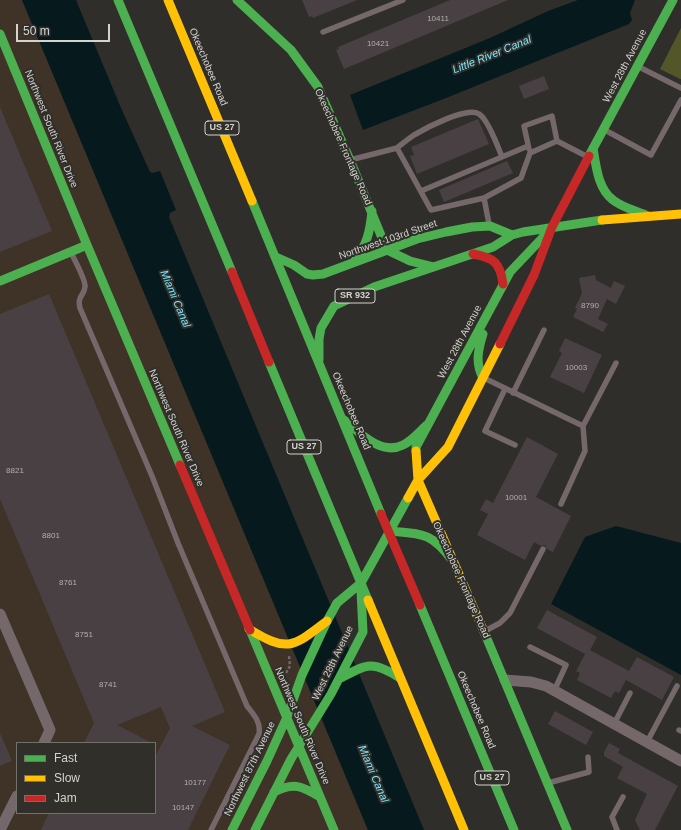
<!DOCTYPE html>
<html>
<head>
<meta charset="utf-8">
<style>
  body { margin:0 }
  #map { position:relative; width:681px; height:830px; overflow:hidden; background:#2f2e2b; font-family:Helvetica,sans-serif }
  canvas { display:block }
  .legend { position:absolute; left:16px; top:742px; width:140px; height:72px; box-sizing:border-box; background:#302f2a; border:1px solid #72716c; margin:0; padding:5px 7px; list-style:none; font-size:12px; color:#d4d3d0 }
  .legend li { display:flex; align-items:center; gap:8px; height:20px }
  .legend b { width:20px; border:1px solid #72716c }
  .scale { position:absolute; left:16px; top:24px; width:94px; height:18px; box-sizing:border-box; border:2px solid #d4d3d0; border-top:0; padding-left:5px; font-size:12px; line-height:14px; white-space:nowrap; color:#d4d3d0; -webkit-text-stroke:3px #302f2a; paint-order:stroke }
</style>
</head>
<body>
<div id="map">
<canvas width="681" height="830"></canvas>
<ul class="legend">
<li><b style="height:5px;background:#4caf50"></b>Fast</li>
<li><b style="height:5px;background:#ffc107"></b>Slow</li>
<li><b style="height:5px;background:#c62828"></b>Jam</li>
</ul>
<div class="scale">50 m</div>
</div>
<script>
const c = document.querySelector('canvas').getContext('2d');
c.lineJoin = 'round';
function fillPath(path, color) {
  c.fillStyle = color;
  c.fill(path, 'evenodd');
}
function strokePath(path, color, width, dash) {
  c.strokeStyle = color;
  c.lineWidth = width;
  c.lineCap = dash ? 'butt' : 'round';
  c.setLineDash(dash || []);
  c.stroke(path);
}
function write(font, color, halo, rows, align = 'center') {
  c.font = font + ' Helvetica,sans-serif';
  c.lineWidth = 4;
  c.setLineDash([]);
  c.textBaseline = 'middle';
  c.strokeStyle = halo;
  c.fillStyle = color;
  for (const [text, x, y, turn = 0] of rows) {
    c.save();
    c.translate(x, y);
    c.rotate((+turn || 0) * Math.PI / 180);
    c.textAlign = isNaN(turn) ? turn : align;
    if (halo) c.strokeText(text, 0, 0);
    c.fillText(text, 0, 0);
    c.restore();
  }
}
fillPath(new Path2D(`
  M 0,0 L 22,0 L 368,830 L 0,830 ZM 17,743 L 155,743 L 155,813 L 17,813 Z`), '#3f3227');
fillPath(new Path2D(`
  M 681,28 L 681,79 L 680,79 L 660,69 Z`), '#525629');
fillPath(new Path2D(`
  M 22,0 L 76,0 L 121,108 L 150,172 L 152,173 L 160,171 L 176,210 L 170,213 L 169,217 L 424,830 L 368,830 Z
  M 578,0 L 635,0 L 630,13 L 632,20 L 629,24 L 446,98 L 363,130 L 350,95 L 490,38 L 548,11 Z
  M 616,526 L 681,543 L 681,675 L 551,604 L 585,537 Z`), '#06191d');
fillPath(new Path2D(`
  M 302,0 L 357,0 L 313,18 L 312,16 L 309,17 Z
  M 450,0 L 508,0 L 344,69 L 336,50 L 339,49 L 338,47 Z
  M 544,76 L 549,89 L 524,99 L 519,86 Z
  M 0,107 L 52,231 L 0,252 Z
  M 478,119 L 489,144 L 417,174 L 410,156 L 414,155 L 411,147 Z
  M 507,161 L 513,173 L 444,202 L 439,190 Z
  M 595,275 L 596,280 L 611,288 L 614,281 L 625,286 L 616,304 L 607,299 L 598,319 L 608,324 L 603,332 L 573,317 L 577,309 L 575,308 L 582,293 L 579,278 Z
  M 49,294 L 225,712 L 192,726 L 230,745 L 188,830 L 41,830 L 49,813 L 155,813 L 155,757 L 170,728 L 161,707 L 117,725 L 152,743 L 84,743 L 94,723 L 0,499 L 0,314 Z
  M 565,338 L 602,355 L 584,393 L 550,377 L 562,353 L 559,351 Z
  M 527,437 L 558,454 L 536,497 L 571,516 L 553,552 L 547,549 L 545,545 L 541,546 L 534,542 L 525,560 L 477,535 L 488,514 L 480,510 L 486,499 L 493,503 Z
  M 547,610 L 597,637 L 590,650 L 629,671 L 637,657 L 674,677 L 662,700 L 626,680 L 619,693 L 615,691 L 611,698 L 577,680 L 580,673 L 576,671 L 585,654 L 537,628 Z
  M 555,711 L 593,732 L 586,745 L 548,724 Z
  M 0,733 L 12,761 L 0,766 Z
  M 609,743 L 620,749 L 618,753 L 678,786 L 655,830 L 640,830 L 635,820 L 647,794 L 617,778 L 623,767 L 604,756 L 604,752 Z`), '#494043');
strokePath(new Path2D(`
  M 286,673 L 290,666 L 289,656`), '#71696a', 2.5, [3, 2]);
strokePath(new Path2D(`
  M 323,32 L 403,0
  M 637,66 L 681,88
  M 603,129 L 651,155 L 681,100
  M 397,148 C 402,144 408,139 414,135 C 426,128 467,106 479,114 C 488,119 498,147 502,157
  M 529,149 L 524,126 L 552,116 L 557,141
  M 350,160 L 397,148 L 431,210 L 484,198 L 489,224
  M 421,191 L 528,146
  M 484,198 L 521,178 L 530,153 L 557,141 L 588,157
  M 71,252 C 74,260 86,279 85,287 C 84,296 77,296 80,308 L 152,476 L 178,543 L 247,706 C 254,715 261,722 259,734 L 211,830
  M 484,378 L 583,426 L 616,363
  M 505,389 L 485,431 L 515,445
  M 513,393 L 544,330
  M 561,504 L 585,451 L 583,426
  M 485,631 L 500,623 L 510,613 L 543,549
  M 530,647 L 566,665 L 554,691
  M 614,724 L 630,693
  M 679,730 L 681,731
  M 647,742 L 677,686
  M 548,783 L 589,772 L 588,757
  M 617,830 L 612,817 L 623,797`), '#75686b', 5.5);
strokePath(new Path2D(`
  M 0,614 L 50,730 L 44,743
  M 505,680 L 531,682 L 546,686 L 681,761
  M 0,830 L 17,796`), '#75686b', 11);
strokePath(new Path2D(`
  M 118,0 L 232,272
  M 237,0 L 291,50 L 318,87 L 350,160 L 387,250
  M 0,34 L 87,245 L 180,465
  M 593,148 C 596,166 598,189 613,200 C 623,208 637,211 648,216
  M 589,156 L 673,0
  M 252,201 L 381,514
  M 387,250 L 410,261 L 434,267
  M 276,257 L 294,265 L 307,274 L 313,275 L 323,274 L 417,239 L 446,232 L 472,227 L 490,226 L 512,235
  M 354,262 C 367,245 370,232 372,211
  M 0,281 L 87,245
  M 483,334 C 478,350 475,363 483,378
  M 319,360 L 319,339 L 321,328 L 334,306 L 374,287 L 493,247 L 512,235 L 523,232 L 602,220
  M 269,362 L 368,600
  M 344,420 C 360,433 381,456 403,445 C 412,441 420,431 427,425
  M 416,451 L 416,447 L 510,272 L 548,232
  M 389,531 C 422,534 431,532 452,560
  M 420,605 L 514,830
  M 250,630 L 334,830
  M 485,634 L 567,830
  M 339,679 C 367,664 372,660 400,678
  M 274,792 C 294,782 302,786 320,797
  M 232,830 L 267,761 L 287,717 L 302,675 L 327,621 L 337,603 L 361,583 L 408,498
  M 255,830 L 291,759 L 331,694 L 363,632 L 361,591`), '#4caf50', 9);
strokePath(new Path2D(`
  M 168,0 L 252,201
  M 602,220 L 681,214
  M 416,451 L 418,480 L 485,634
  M 408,498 L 418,480 L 448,447 L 500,344
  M 368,600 L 464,830
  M 249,629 C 288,653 293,647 327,621`), '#ffc107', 9);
strokePath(new Path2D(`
  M 473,254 C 494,258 500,262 503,284
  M 232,272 L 269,362
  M 500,344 L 534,275 L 552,227 L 589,156
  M 180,465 L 250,630
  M 381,514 L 420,605`), '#c62828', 9);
write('8px', '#b1aead', null, [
  ["10411",438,19],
  ["10421",378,44],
  ["8790",590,306],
  ["10003",576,368],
  ["8821",15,471],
  ["10001",516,498],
  ["8801",51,536],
  ["8761",68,583],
  ["8751",84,635],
  ["8741",108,685],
  ["10177",195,783],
  ["10147",183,808]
]);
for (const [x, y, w] of [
  [222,128,34],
  [355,296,40],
  [304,447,34],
  [492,778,34]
]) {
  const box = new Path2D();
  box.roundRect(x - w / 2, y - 7, w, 14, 3);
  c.fillStyle = '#302f2a';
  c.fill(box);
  strokePath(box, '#d4d3d0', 1);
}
write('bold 9px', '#d4d3d0', null, [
  ["US 27",222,128],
  ["SR 932",355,296],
  ["US 27",304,447],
  ["US 27",492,778]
]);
write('10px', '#d4d3d0', '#302f2a', [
  ["West 28th Avenue",625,66,-62],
  ["Okeechobee Road",208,67,67],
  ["Northwest South River Drive",51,129,68],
  ["Okeechobee Frontage Road",343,147,66],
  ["Northwest 103rd Street",388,240,-19],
  ["West 28th Avenue",460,342,-62],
  ["Okeechobee Road",351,411,67],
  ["Northwest South River Drive",176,428,67],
  ["Okeechobee Frontage Road",461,580,66],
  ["West 28th Avenue",333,663,-64],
  ["Okeechobee Road",476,710,67],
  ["Northwest South River Drive",302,726,67],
  ["Northwest 87th Avenue",250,769,-64]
]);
write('italic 11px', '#7ce5ff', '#302f2a', [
  ["Little River Canal",492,55,-22],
  ["Miami Canal",175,299,67],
  ["Miami Canal",373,774,67]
]);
</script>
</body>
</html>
